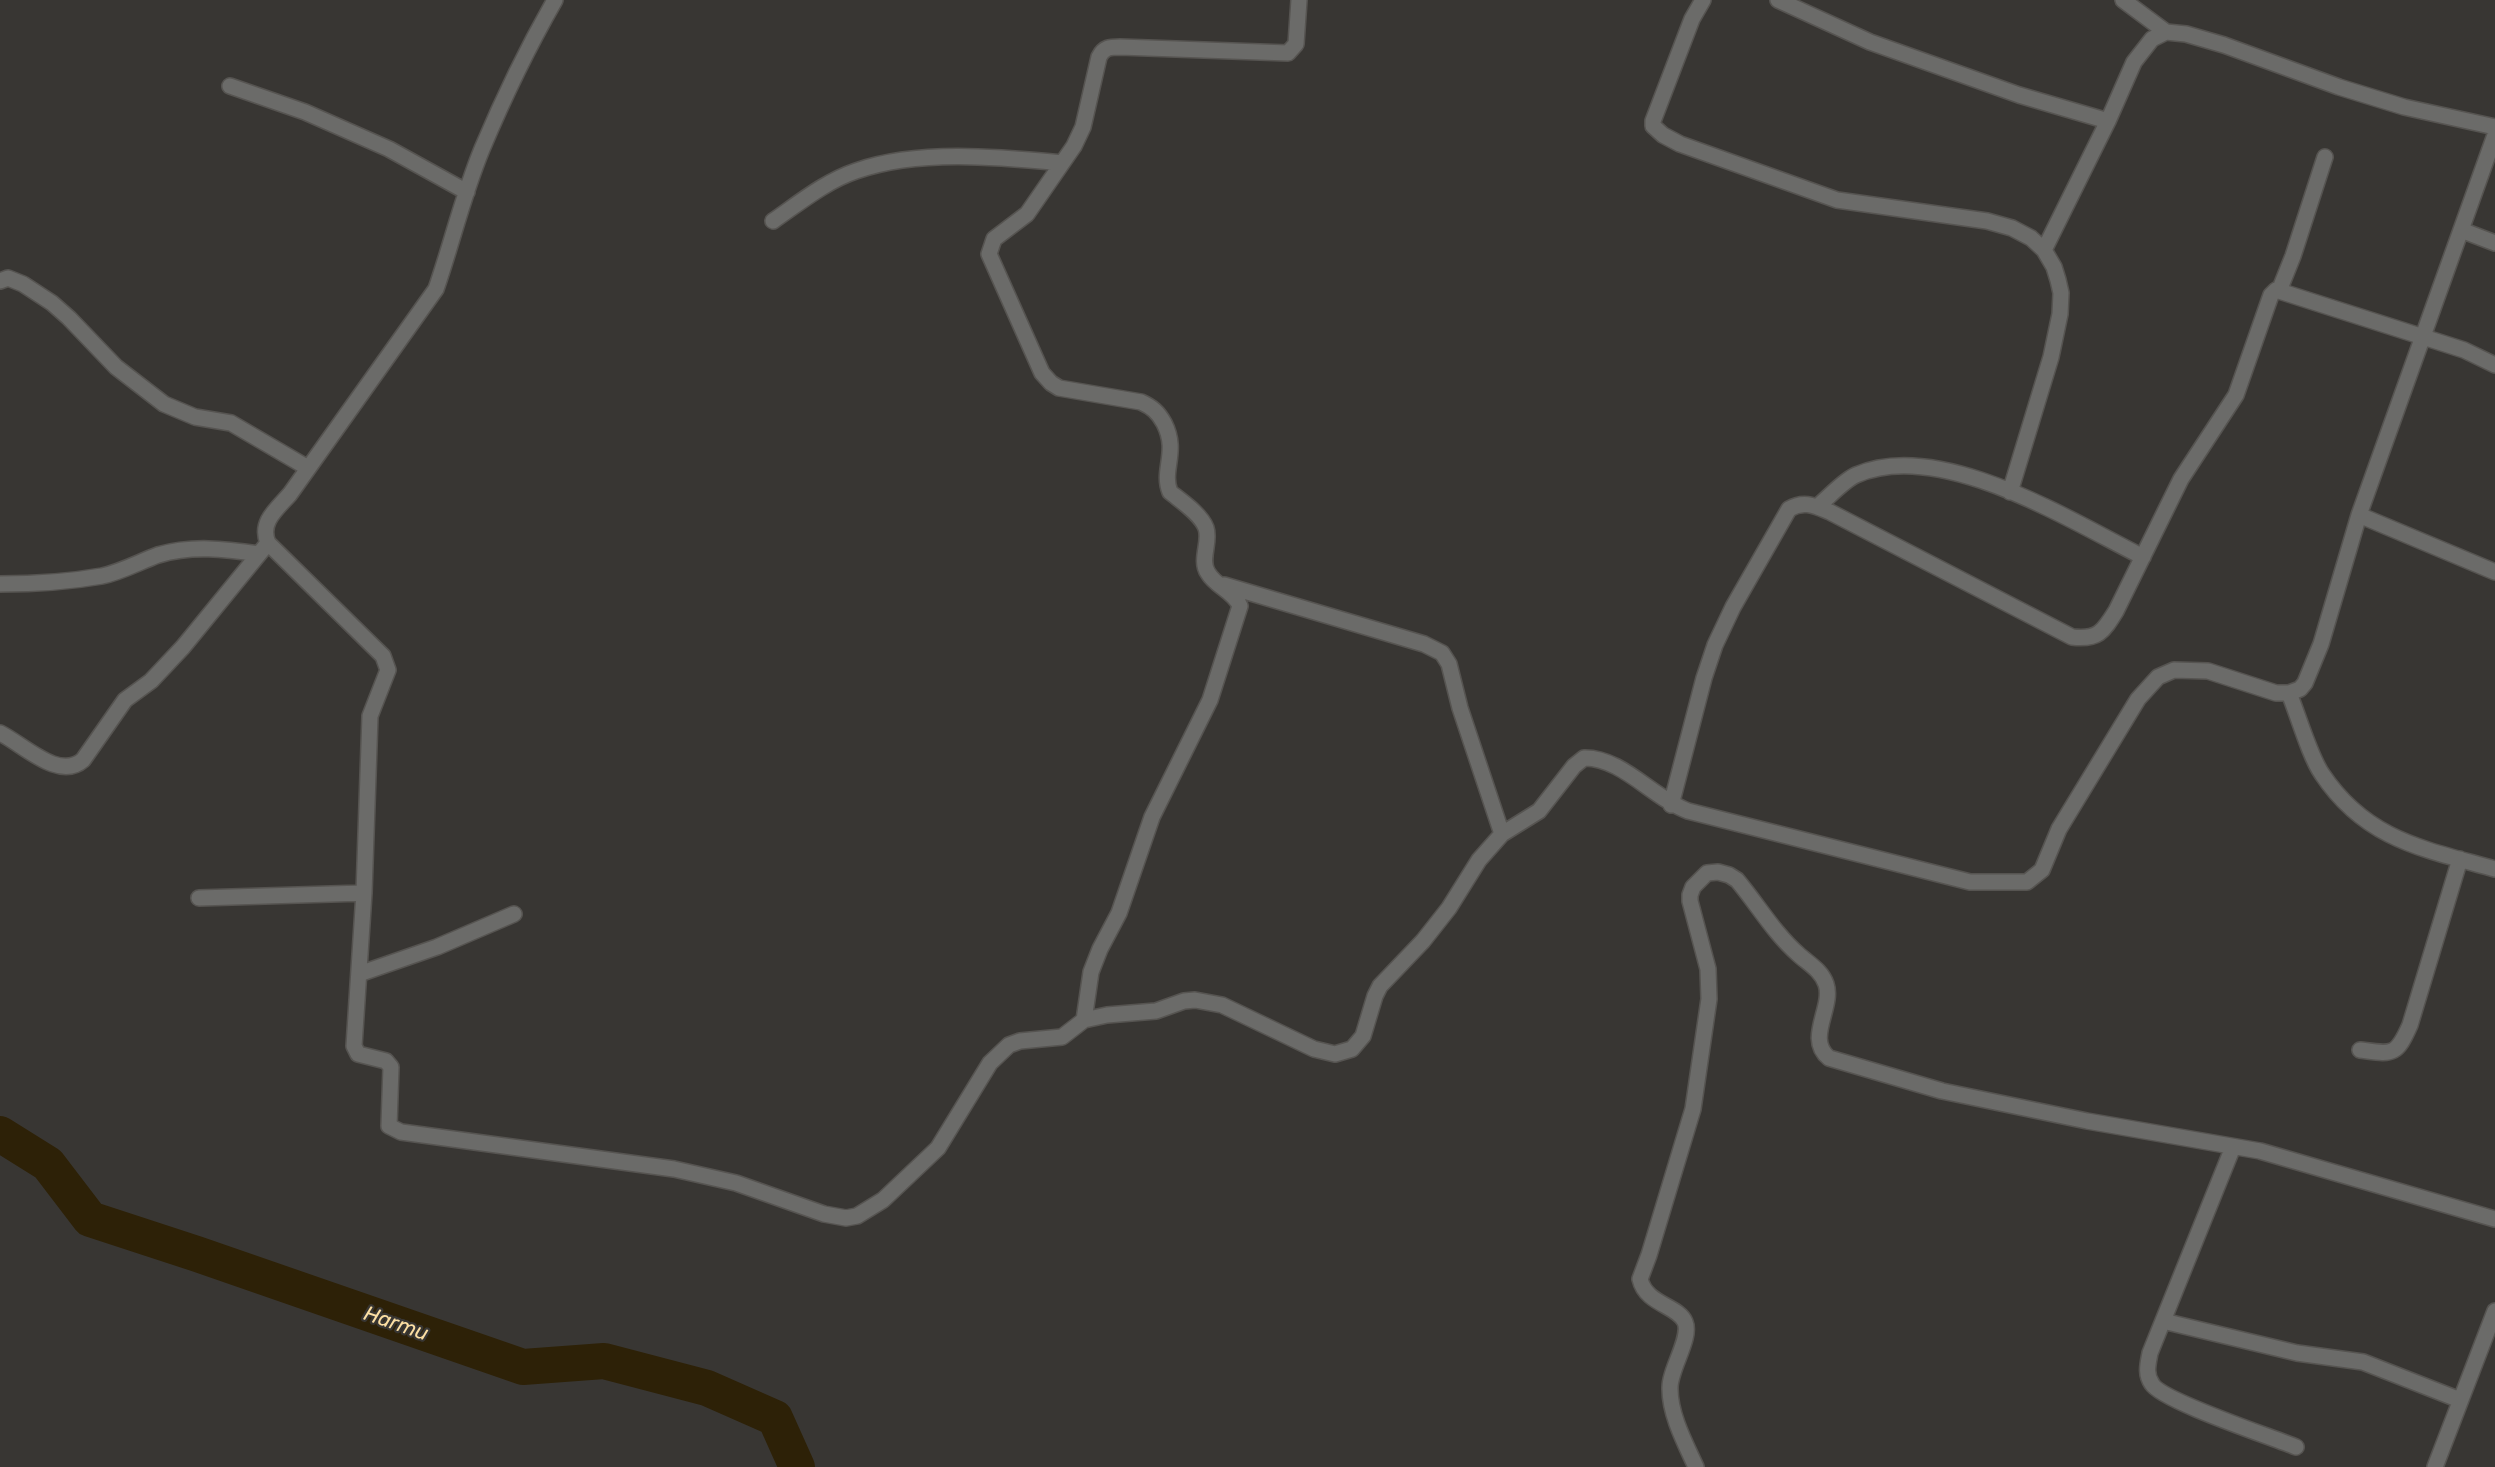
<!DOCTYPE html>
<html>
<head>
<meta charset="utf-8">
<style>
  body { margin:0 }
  canvas { display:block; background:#383633 }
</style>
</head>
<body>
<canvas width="2495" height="1467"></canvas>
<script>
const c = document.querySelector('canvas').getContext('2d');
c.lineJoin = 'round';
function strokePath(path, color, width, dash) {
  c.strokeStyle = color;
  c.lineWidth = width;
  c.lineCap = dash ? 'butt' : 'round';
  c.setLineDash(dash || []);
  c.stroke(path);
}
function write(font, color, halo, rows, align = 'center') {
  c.font = font + ' Rubik,sans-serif';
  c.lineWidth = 4.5;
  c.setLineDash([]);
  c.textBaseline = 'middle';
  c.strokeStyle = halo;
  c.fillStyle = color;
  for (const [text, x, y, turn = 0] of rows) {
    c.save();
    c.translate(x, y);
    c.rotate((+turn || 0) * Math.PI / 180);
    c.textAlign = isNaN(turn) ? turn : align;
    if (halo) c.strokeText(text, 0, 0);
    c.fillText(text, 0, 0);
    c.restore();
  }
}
strokePath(new Path2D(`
  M 0,1134 L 48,1164 L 90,1219 L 197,1254 L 523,1367 L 604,1361 L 707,1388 L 775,1418 L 797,1467`), '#2d2107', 36);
const minor = new Path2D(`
  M 555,0 C 528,47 503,99 482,149 C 463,195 452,243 436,289 L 290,494 C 277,509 259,522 268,543 L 383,656 L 388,670 L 370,716 L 364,893 L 354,1046 L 358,1054 L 386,1061 L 391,1067 L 389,1126 L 401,1132 L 674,1169 L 736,1183 L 824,1214 L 846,1218 L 857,1216 L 883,1200 L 938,1148 L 990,1063 L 1009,1045 L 1020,1041 L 1062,1037 L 1084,1020 L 1107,1015 L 1156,1011 L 1184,1001 L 1195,1000 L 1222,1005 L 1314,1049 L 1335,1054 L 1352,1049 L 1363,1036 L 1375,996 L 1380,986 L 1423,941 L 1449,908 L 1479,860 L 1502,834 L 1539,811 L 1574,766 L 1584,758 C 1621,757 1653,798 1688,811 L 1970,882 L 2027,882 L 2042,870 L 2059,829 L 2138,699 L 2158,677 L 2174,670 L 2208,671 L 2276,693 L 2289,693 L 2300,689 L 2305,683 L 2321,644 L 2359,515
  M 1703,0 L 1692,19 L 1653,121 L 1653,126 L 1663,135 L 1680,144 L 1837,200 L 1987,221 L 2012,228 L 2031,238 L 2044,250 L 2054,267 L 2058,280 L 2061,293 L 2060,314 L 2051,357 L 2010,492
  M 1778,0 L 1870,42 L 2019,95 L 2108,121
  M 2123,0 L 2166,32
  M 230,86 L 305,112 L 389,149 L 467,192
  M 2495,135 L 2359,515 L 2495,572
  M 773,221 C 799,203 826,181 856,171 C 918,149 999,157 1062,163
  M 2461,230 L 2495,243
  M 2044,250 L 2108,121 L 2134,62 L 2152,39 L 2166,32 L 2186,34 L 2224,45 L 2339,87 L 2404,107 L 2495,127
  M 0,281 L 8,278 L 23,284 L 52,303 L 69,318 L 116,367 L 164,404 L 195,417 L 231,423 L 308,468
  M 2279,291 L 2293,256 L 2325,157
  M 1818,506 C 1829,497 1843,481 1856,475 C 1939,438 2069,520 2143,557
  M 0,584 C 34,584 68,582 102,576 C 121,572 139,562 158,555 C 192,545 225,549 259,554
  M 1224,585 L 1424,644 L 1442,653 L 1449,664 L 1460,708 L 1502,834
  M 2289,693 C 2298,715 2310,757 2322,774 C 2366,840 2424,849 2495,869
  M 0,733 C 24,745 59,781 83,760 L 125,700 L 151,681 L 183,647 L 268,543
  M 1671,805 L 1704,678 L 1715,645 L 1733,607 L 1789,509 C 1804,500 1815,506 1830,512 L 2072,637 C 2098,640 2103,632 2116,611 L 2181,479 L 2236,395 L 2271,295 L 2276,290 L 2464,350 L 2495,365
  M 199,898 L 364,893
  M 359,974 L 437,947 L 514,914
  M 1084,1020 L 1091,972 L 1100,949 L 1119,913 L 1152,817 L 1210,700 L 1240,606 C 1234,591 1216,587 1208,573 C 1199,560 1211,542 1206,528 C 1201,514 1181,501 1170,492 C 1161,470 1179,452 1164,423 C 1158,412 1152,407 1141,402 L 1059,388 L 1051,383 L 1042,373 L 989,254 L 994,239 L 1027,214 L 1074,146 L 1083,127 L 1099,57 C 1104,47 1110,47 1120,47 L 1288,53 L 1296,44 L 1299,0
  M 2360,1050 C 2392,1054 2396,1057 2410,1025 L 2460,859
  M 2233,1147 L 2150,1353 C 2148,1364 2145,1374 2152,1384 C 2162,1401 2272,1437 2296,1447
  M 2163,1321 L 2297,1353 L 2363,1362 L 2460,1400
  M 1696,1467 C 1685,1443 1670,1415 1670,1389 C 1669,1370 1692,1338 1685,1322 C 1678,1305 1646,1305 1640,1279 L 1649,1255 L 1693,1109 L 1709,999 L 1708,969 L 1690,901 L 1690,895 L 1693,887 L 1707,873 L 1718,872 L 1729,875 L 1737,880 C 1758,905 1774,933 1798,954 C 1809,964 1821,970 1826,984 C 1834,1007 1805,1039 1829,1058 L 1942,1091 L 2087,1121 L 2260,1151 L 2495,1219
  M 2435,1467 L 2495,1311`);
strokePath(minor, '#565451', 18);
strokePath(minor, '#6b6b69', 15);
write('italic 21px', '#fcdfa3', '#383633', [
  ["Harmu",396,1324,19]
]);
</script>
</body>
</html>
